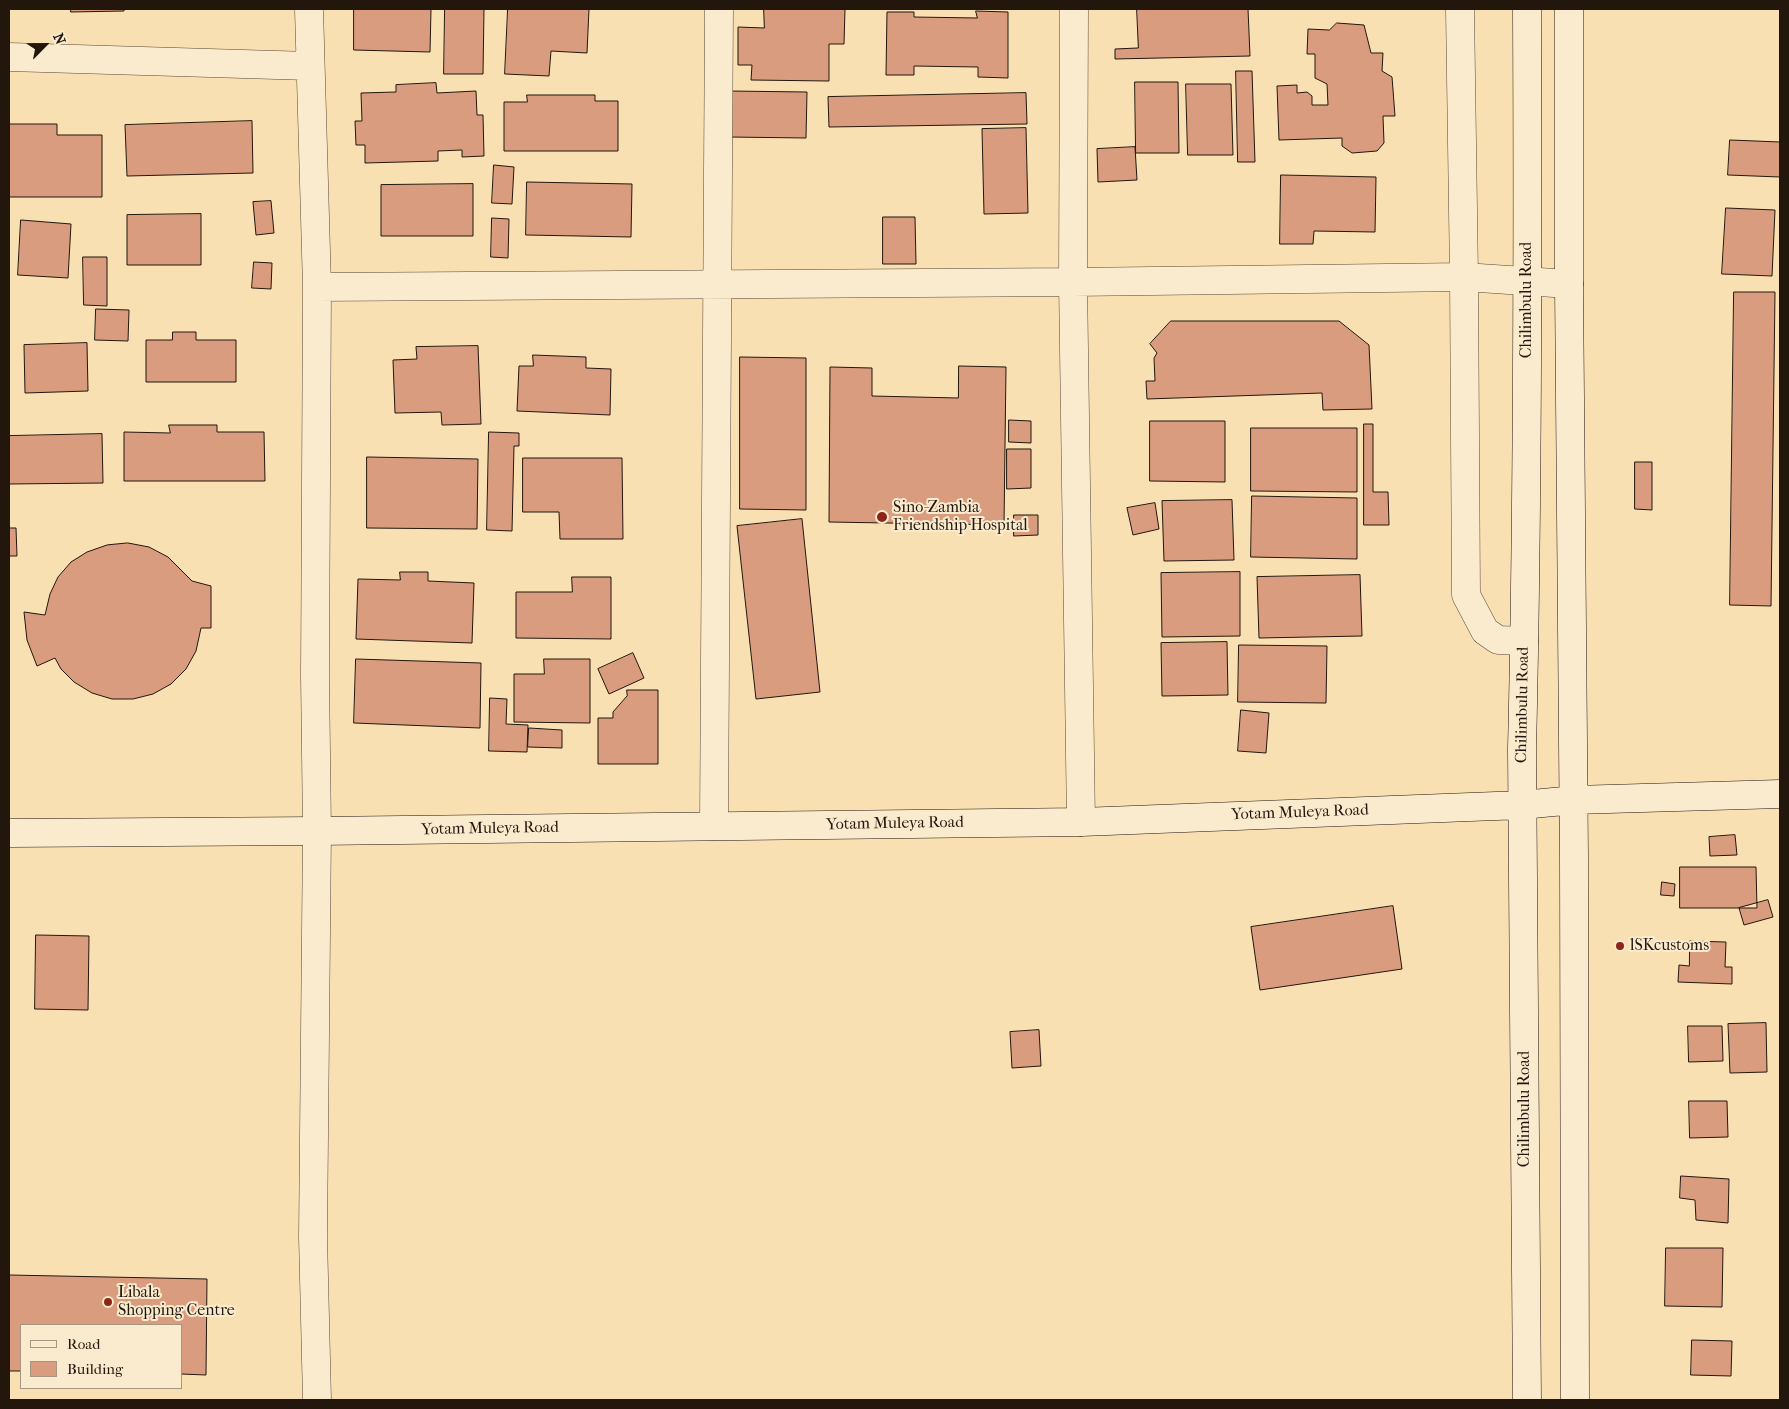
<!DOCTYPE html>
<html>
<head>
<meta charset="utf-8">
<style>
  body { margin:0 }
  #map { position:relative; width:1789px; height:1409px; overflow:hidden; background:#f8e0b3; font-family:"IM FELL French Canon",serif }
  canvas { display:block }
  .frame { position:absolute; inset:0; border:10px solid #23160d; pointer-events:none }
  .legend { position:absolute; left:20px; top:1324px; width:162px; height:65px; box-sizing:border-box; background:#faebce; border:1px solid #a49681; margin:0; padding:6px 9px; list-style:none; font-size:15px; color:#23160d }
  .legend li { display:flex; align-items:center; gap:10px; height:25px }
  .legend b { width:25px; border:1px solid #a49681 }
  .north { position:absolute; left:20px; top:20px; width:50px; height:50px; -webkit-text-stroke:4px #faebce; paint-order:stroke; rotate:67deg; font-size:14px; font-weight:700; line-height:20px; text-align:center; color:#23160d }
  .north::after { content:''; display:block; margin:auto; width:18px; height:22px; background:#23160d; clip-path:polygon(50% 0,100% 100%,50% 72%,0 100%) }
</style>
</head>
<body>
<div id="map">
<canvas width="1789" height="1409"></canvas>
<div class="frame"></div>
<ul class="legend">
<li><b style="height:6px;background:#faebce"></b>Road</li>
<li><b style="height:14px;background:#da9c7e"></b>Building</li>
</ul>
<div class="north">N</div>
</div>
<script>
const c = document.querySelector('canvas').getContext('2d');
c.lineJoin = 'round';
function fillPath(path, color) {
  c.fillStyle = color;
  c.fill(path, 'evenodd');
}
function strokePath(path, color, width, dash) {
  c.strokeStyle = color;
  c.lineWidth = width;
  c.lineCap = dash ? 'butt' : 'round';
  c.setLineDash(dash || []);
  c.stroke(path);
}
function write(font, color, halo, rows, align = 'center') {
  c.font = font + ' "IM FELL French Canon",serif';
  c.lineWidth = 4;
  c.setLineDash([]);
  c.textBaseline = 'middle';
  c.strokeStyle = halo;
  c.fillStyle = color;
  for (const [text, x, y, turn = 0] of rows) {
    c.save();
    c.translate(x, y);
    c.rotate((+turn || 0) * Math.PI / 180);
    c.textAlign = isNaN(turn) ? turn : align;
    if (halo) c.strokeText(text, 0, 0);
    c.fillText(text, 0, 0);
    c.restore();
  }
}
const building = new Path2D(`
  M 71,9 L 124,9 L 124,11 L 71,12 Z
  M 354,9 L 431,9 L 430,52 L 354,50 Z
  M 445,9 L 484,9 L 483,74 L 444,74 Z
  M 508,9 L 589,9 L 587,53 L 551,51 L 549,76 L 505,74 Z
  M 764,9 L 845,9 L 844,44 L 829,44 L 829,81 L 751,80 L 752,65 L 738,65 L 738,27 L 764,28 Z
  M 1137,9 L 1248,9 L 1250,56 L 1115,59 L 1115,49 L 1138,48 Z
  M 976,11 L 1008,12 L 1008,78 L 978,77 L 978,67 L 914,66 L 914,75 L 886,75 L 887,12 L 914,12 L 914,17 L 977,18 Z
  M 1337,23 L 1364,25 L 1371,53 L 1383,53 L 1382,71 L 1392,77 L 1395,116 L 1383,116 L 1384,143 L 1377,151 L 1352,153 L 1342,146 L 1342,138 L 1279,140 L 1277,86 L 1297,85 L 1297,93 L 1307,92 L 1312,96 L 1312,105 L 1328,105 L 1327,84 L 1315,78 L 1315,54 L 1307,54 L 1308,29 L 1329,30 Z
  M 1236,71 L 1252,71 L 1255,162 L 1238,162 Z
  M 1135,82 L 1178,82 L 1179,153 L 1136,153 Z
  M 436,83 L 437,93 L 476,91 L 477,115 L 483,115 L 484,156 L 462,157 L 462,150 L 438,151 L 438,161 L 365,163 L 365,145 L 356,145 L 355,121 L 362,121 L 361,93 L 396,92 L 396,85 Z
  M 1186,84 L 1231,84 L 1233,155 L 1188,155 Z
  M 728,91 L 807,92 L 806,138 L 728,137 Z
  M 1026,93 L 1027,124 L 829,127 L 828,97 Z
  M 527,95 L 595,95 L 595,101 L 618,101 L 618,151 L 504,151 L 504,102 L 527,102 Z
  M 252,121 L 253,173 L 127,176 L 125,125 Z
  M 9,124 L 57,124 L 57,135 L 102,135 L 102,197 L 9,197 Z
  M 1026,128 L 1028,213 L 984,214 L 982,129 Z
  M 1730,140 L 1780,142 L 1780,177 L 1728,175 Z
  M 1135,147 L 1137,180 L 1098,182 L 1097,149 Z
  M 494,165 L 514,167 L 512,204 L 492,203 Z
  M 1281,175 L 1376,177 L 1375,232 L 1314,231 L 1313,244 L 1280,244 Z
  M 527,182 L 632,184 L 631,237 L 526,235 Z
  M 473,184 L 473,236 L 381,236 L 381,185 Z
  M 271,201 L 274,233 L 256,235 L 253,202 Z
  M 1726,208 L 1775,210 L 1772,276 L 1722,274 Z
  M 201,214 L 201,265 L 127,265 L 127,215 Z
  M 883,217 L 915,217 L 916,264 L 883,264 Z
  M 492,218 L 509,219 L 508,258 L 491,257 Z
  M 21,220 L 71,224 L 68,278 L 18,275 Z
  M 83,257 L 107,257 L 107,306 L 84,305 Z
  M 254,262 L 272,263 L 271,289 L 252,288 Z
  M 1734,292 L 1775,292 L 1771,606 L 1730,605 Z
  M 96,309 L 129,310 L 128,341 L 95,340 Z
  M 1171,321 L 1339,321 L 1369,345 L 1372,409 L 1323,410 L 1322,393 L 1147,399 L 1146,381 L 1155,381 L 1154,358 L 1157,353 L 1150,344 Z
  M 173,332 L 196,332 L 196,340 L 236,340 L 236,382 L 146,382 L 146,340 L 172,340 Z
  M 87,343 L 88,391 L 25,393 L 24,345 Z
  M 478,346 L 481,424 L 442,425 L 441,412 L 395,413 L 393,360 L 417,359 L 416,347 Z
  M 533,355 L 586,357 L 586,368 L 611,369 L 610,415 L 517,411 L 519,366 L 533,366 Z
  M 740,357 L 806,358 L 806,510 L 740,509 Z
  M 959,366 L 1006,367 L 1004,525 L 829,522 L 830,367 L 872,368 L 872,396 L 958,398 Z
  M 1009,420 L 1031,421 L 1031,443 L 1009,442 Z
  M 1150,421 L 1225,421 L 1225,482 L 1150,481 Z
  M 1364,424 L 1373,424 L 1373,492 L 1388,492 L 1389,525 L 1364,525 Z
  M 169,425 L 217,425 L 217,432 L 264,432 L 265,481 L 124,481 L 124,432 L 170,433 Z
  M 1251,428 L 1357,428 L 1357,492 L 1251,491 Z
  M 489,432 L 519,433 L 519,446 L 514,446 L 512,531 L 487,530 Z
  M 102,434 L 103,483 L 9,484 L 9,436 Z
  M 1007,449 L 1031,449 L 1031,488 L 1007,489 Z
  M 367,457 L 478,459 L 477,529 L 367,528 Z
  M 523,458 L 622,458 L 623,539 L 560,539 L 559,512 L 523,512 Z
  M 1635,462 L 1652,462 L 1652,510 L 1635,509 Z
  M 1252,496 L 1357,498 L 1357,559 L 1251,557 Z
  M 1232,500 L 1234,560 L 1164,561 L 1162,501 Z
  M 1155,503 L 1159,529 L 1133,535 L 1127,508 Z
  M 1014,515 L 1038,515 L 1038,535 L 1014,536 Z
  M 802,519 L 820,692 L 756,699 L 737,526 Z
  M 9,528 L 16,528 L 17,556 L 9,556 Z
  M 128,543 L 149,547 L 168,557 L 192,581 L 211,586 L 211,628 L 201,628 L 196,651 L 186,669 L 171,684 L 153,694 L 133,699 L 112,699 L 92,693 L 74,682 L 61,669 L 55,658 L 37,666 L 27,640 L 24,612 L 45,615 L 50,594 L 58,577 L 71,562 L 87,552 L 107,545 Z
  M 400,572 L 428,572 L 428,581 L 474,583 L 472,643 L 356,639 L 358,579 L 400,580 Z
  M 1240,572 L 1240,636 L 1162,637 L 1161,573 Z
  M 1360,575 L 1362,636 L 1259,638 L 1257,577 Z
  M 572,577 L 611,577 L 611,639 L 516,638 L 516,592 L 572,592 Z
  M 1227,642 L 1228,695 L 1162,696 L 1161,643 Z
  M 1239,645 L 1327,646 L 1326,703 L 1238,702 Z
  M 633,653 L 644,678 L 609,694 L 598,669 Z
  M 356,659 L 481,663 L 480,728 L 354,723 Z
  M 544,659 L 590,659 L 590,723 L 514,722 L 514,674 L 544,674 Z
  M 627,690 L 658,690 L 658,764 L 598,764 L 598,718 L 613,718 L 613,712 L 627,696 Z
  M 490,698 L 507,699 L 506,724 L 528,725 L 527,752 L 489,751 Z
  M 1241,710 L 1269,713 L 1266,753 L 1238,751 Z
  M 529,728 L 562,730 L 562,748 L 528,747 Z
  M 1735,835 L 1737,855 L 1710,856 L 1709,837 Z
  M 1680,867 L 1756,867 L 1757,908 L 1680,908 Z
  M 1662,882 L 1675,884 L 1674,896 L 1661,895 Z
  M 1768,900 L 1773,917 L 1744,925 L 1739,908 Z
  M 1393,906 L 1402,969 L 1260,990 L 1251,927 Z
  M 36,935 L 89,936 L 88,1010 L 35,1009 Z
  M 1690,941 L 1726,942 L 1725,967 L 1732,967 L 1732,984 L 1678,982 L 1679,965 L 1689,966 Z
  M 1766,1023 L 1767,1072 L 1730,1073 L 1728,1024 Z
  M 1688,1026 L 1722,1026 L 1723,1061 L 1689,1062 Z
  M 1039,1030 L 1041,1066 L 1012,1068 L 1010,1032 Z
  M 1689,1101 L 1727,1101 L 1728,1137 L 1690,1138 Z
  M 1681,1176 L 1729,1179 L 1728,1223 L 1696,1220 L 1695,1200 L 1680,1198 Z
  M 1666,1248 L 1723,1248 L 1722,1307 L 1665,1306 Z
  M 9,1275 L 207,1279 L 206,1375 L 181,1374 L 181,1325 L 21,1325 L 21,1371 L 9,1371 Z
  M 1692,1340 L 1732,1341 L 1731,1376 L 1691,1375 Z`);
fillPath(building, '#da9c7e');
strokePath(building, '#23160d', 1);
const street = new Path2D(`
  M 309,9 L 317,287 L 315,675 L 317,831 L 313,1237 L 317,1400
  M 1074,9 L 1073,282 L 1081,822
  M 1460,9 L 1464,277 L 1466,595 L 1485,631 L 1498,640 L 1524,641
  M 9,57 L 310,66
  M 317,287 L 1073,282 L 1464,277 L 1569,284
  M 714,826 L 719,9`);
const secondary = new Path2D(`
  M 1569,9 L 1569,284 L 1574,856 L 1575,1400
  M 9,833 L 317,831 L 1081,822 L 1522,805 L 1574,800 L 1780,794
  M 1527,1400 L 1522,749 C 1528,502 1528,255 1527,9`);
strokePath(street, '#584836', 29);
strokePath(secondary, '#23160d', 29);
strokePath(street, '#faebce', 28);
strokePath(secondary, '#faebce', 28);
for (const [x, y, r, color] of [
  [882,517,6,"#8f2418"],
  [1620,946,5,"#8f2418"],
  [108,1302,5,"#8f2418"]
]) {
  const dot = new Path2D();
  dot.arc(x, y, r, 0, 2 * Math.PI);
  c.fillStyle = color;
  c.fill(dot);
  strokePath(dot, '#faebce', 2);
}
write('16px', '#23160d', '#faebce', [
  ["Chilimbulu Road",1527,300,-90],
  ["Chilimbulu Road",1523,705,-89],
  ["Yotam Muleya Road",1300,813,-2],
  ["Yotam Muleya Road",895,824,-1],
  ["Yotam Muleya Road",490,829,-1],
  ["Chilimbulu Road",1525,1109,-90]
]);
write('16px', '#23160d', '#faebce', [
  ["Sino-Zambia",893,508],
  ["Friendship Hospital",893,526],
  ["lSKcustoms",1630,946],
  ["Libala",118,1293],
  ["Shopping Centre",118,1311]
], 'left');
</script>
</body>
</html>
